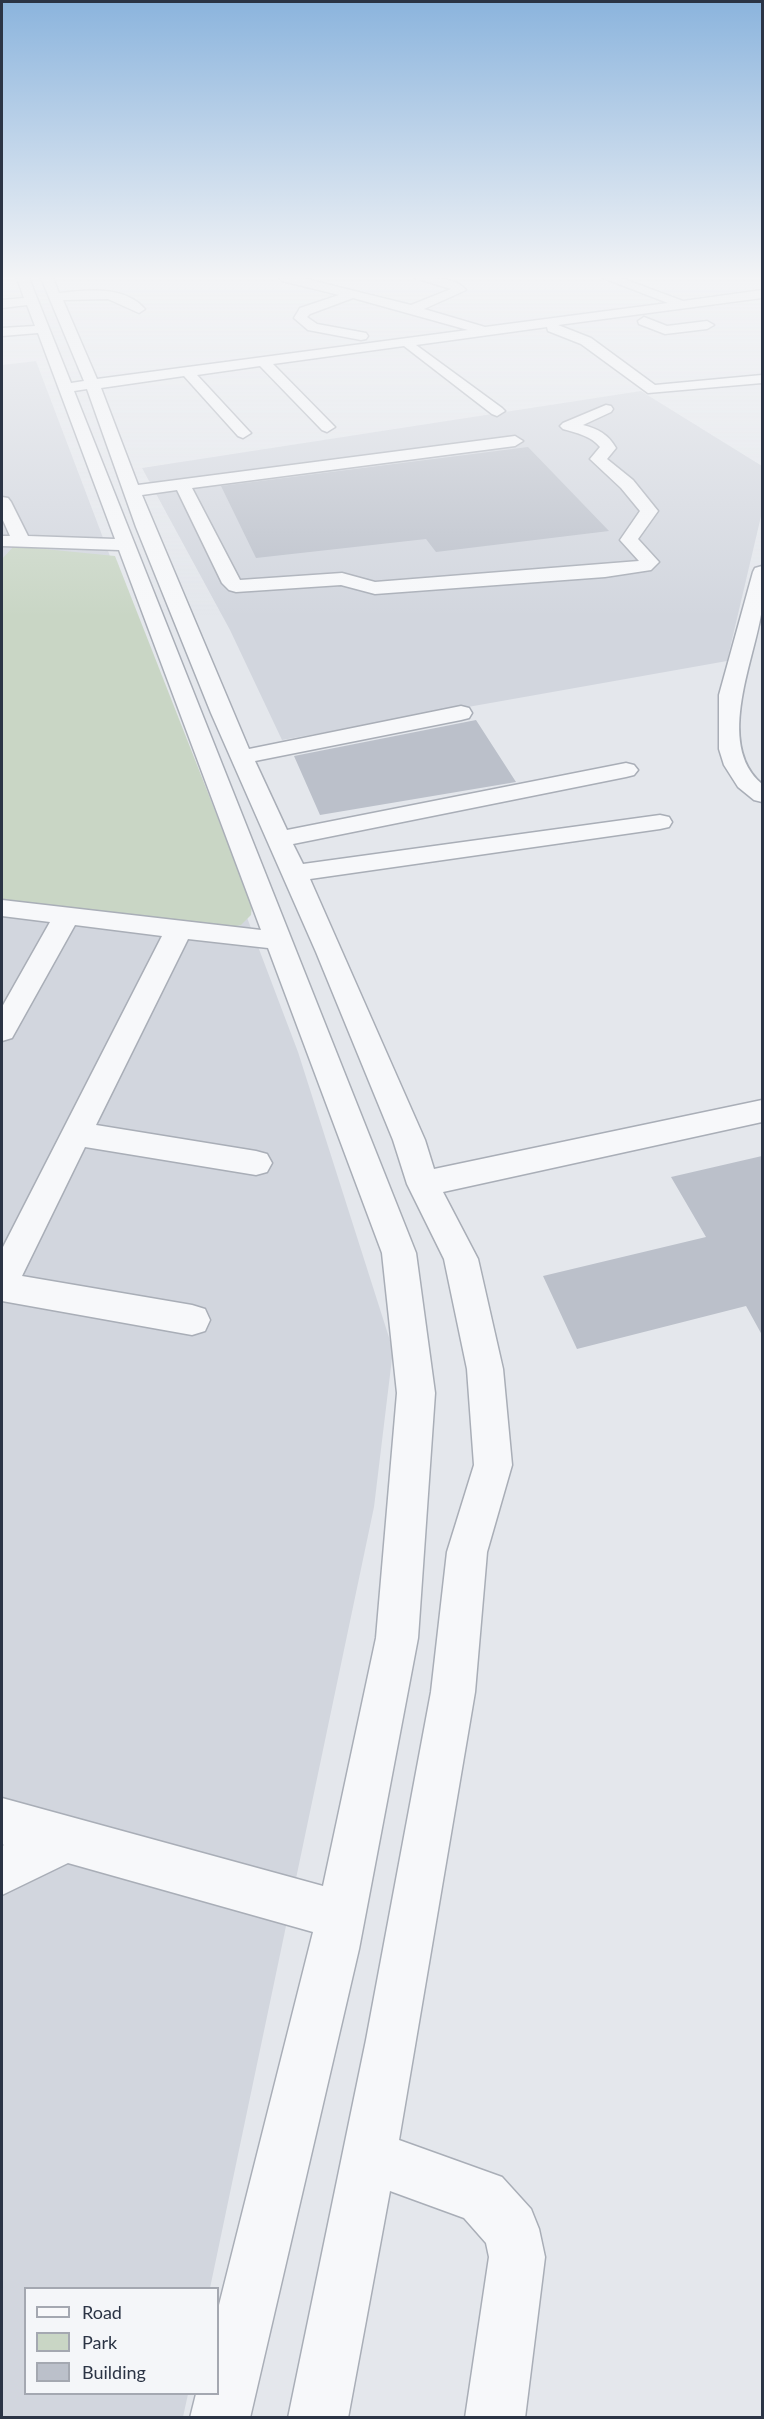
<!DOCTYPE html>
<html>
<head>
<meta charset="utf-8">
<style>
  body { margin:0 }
  #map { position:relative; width:764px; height:2419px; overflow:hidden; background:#e4e7ec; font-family:Lato,sans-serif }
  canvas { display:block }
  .frame { position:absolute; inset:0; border:3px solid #2b3445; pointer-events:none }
  .legend { position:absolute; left:24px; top:2287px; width:195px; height:108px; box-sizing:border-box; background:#f4f6f9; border:2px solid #a4a8b1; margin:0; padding:8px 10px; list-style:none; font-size:18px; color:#2b3445 }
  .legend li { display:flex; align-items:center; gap:12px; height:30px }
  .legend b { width:30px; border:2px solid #a4a8b1 }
</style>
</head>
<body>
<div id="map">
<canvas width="764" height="2419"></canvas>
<div class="frame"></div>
<ul class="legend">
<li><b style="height:8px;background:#f7f8fa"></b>Road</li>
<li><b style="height:16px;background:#c9d6c5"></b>Park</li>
<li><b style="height:16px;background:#bbc0ca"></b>Building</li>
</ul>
</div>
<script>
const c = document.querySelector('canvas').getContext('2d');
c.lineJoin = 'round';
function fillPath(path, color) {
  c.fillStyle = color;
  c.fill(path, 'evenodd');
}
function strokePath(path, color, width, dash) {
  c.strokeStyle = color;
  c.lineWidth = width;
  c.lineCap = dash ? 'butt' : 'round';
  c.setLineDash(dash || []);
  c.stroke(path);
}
fillPath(new Path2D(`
  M 36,361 L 298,1052 L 393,1350 L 374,1507 L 210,2288 L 26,2288 L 26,2394 L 188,2394 L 183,2417 L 2,2418 L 2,365 Z
  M 641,391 L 762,466 L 762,512 L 727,661 L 282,740 L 230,630 L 142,468 Z`), '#d2d6de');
fillPath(new Path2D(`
  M 14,546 L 115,556 L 252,905 L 251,915 L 241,925 L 219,930 L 2,900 L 2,559 Z`), '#c9d6c5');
fillPath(new Path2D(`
  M 528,447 L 609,531 L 436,552 L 426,539 L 256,558 L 221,486 Z
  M 476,720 L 516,782 L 320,815 L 294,756 Z
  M 762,1156 L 762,1335 L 746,1306 L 577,1349 L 543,1276 L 706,1237 L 671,1177 Z`), '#bbc0ca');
const minor = new Path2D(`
  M 17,278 L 29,278 L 71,383 L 84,381 L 41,278 L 53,278 L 59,293 C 87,290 124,285 145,309 L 139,313 L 108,299 L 63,300 L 97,379 L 468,330 L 353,298 L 310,314 L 307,317 L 317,324 L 366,333 L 368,336 L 366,339 L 361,340 L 308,330 L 294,318 L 300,308 L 339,295 L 282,281 L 280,278 L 302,278 L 411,305 L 451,289 L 415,278 C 431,278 456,277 466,290 L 424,309 L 485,327 L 668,303 L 603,278 L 621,278 L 683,301 L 762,290 L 762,298 L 558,325 L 591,338 L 655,385 L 762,375 L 762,383 L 648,393 L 581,344 L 548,331 L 547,327 L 416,345 L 502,408 L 505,411 L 497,416 L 492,414 L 404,346 L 273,364 L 332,424 L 335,427 L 327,432 L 322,430 L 260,366 L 197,375 L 248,430 L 251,433 L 243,438 L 238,436 L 184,376 L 101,388 L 138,485 L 515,436 L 523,441 L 515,446 L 192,488 L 240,580 L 342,573 L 375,582 L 639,561 L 620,540 L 640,511 L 621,488 L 590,459 L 600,447 C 591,436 577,433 563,429 L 560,426 L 563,423 L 606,405 L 611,406 L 613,409 L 611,412 L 583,425 C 598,429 608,434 616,448 L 607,459 L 633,480 L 658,511 L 638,539 L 659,562 L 651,570 L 605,577 L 375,594 L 341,585 L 236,592 L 229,590 L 222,583 L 177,490 L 142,495 L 249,749 L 461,706 L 469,708 L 472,713 L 469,718 L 461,720 L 255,761 L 287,830 L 626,763 L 634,765 L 638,770 L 634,775 L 626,777 L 293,844 L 303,864 L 660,815 L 669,817 L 672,822 L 669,827 L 660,829 L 310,879 L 425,1140 L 434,1169 L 762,1100 L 762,1122 L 443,1192 L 478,1259 L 503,1369 L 512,1465 L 487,1552 L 475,1692 L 399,2140 L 502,2177 L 531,2209 L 539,2229 L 545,2257 L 525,2418 L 465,2418 L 489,2257 L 486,2243 L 464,2218 L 390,2191 L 348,2418 L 288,2418 L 366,2040 L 431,1692 L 447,1552 L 474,1465 L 467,1369 L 444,1259 L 407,1184 L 393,1140 L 316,952 L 211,713 L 136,527 L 87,389 L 74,391 L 416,1253 L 435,1393 L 418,1638 L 359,1949 L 250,2418 L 190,2418 L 196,2394 L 218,2394 L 218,2309 L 313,1932 L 68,1863 L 2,1895 L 2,1846 L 4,1845 L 2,1844 L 2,1798 L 323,1886 L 376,1638 L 397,1393 L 382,1253 L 268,948 L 188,939 L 96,1125 L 256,1151 L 267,1154 L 272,1163 L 267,1172 L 256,1175 L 85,1147 L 22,1276 L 192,1305 L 205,1309 L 210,1320 L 205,1331 L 192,1335 L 2,1301 L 2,1249 L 162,936 L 75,925 L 12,1038 L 2,1041 L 2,1007 L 50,922 L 2,916 L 2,900 L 261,930 L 119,550 L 2,546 L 2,536 L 10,536 L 2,518 L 2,497 L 8,498 L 11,502 L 28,536 L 115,539 L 38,333 L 2,336 L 2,328 L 35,326 L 27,305 L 2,308 L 2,300 L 24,298 Z
  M 644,317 L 667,326 L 707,321 L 714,325 L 707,329 L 665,334 L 639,324 L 638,321 Z
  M 762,566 C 763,579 764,595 762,608 C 756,657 714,744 762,784 L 762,802 L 754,800 L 738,787 L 724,765 L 719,749 L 719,695 L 753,572 L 755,568 Z`);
strokePath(minor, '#a9aeb7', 3);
fillPath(minor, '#f7f8fa');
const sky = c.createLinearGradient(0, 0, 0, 617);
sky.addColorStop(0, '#8bb4dd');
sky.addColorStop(0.45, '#f3f4f6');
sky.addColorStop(1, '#f3f4f600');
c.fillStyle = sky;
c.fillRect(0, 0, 764, 617);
</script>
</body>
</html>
